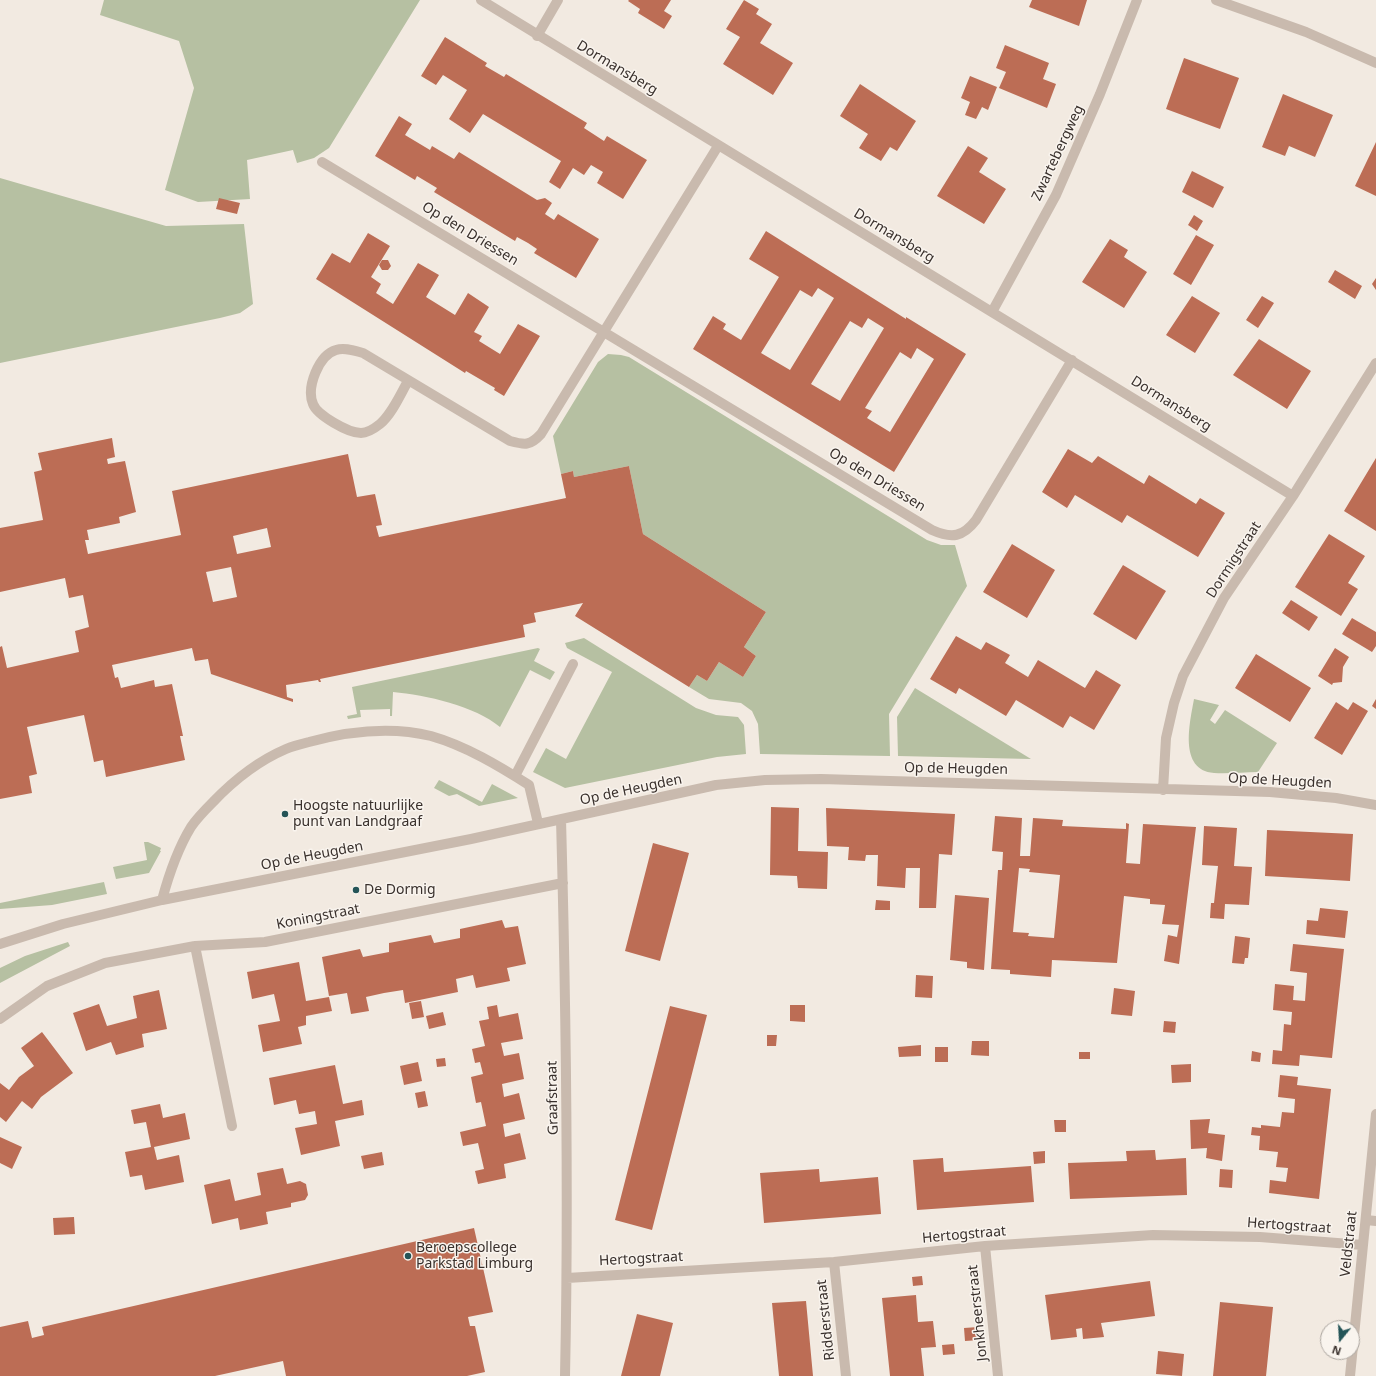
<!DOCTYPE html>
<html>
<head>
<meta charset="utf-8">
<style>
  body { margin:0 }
  #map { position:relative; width:1376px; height:1376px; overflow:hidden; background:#f2eae1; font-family:"Noto Sans",sans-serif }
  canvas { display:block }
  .north { position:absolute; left:1320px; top:1320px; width:40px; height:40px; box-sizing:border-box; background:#f9f4ee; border:1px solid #aca6a0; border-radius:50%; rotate:198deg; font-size:11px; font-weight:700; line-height:16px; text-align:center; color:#39302c }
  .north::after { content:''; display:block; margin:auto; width:14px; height:18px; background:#245457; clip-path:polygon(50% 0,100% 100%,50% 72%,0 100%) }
</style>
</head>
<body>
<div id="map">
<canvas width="1376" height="1376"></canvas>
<div class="north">N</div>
</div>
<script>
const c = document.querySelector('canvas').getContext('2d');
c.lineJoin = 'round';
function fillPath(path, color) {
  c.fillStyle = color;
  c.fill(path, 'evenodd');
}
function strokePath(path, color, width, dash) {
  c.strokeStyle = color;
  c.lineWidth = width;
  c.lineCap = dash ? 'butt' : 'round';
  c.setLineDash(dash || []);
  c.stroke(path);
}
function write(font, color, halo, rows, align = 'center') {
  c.font = font + ' "Noto Sans",sans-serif';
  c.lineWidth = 3;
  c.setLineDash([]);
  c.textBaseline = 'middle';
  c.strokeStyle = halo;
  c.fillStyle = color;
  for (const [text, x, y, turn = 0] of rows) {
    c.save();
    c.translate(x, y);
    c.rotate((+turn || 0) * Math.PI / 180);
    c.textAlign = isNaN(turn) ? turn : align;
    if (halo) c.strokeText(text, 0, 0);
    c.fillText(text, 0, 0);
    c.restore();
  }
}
fillPath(new Path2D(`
  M 104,0 L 420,0 L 329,148 L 314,158 L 297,163 L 293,150 L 247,160 L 250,199 L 198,202 L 165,190 L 194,88 L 179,41 L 100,15 Z
  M 0,178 L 166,226 L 244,224 L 253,304 L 240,313 L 220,318 L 0,363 Z
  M 608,354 L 621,355 L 629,357 L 927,540 L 941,545 L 955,545 L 967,586 L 889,714 L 890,756 L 760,754 L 758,724 L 752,711 L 741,703 L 709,699 L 689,687 L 697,675 L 707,681 L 719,662 L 743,677 L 756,656 L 744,647 L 766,612 L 643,534 L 629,466 L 574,477 L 573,471 L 561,474 L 553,436 L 598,362 Z
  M 584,638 L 696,708 L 716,715 L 738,717 L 744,725 L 746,754 L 717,757 L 565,788 L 533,772 L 546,748 L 566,759 L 612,672 L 567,648 L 565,643 Z
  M 538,648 L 540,649 L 534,661 L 555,672 L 550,680 L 530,670 L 500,727 C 475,706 426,695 393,692 L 392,716 L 390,716 L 390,709 L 360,710 L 361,717 L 348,719 L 347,716 L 357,714 L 352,687 Z
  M 915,688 L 1031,759 L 898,756 L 897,717 Z
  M 1194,699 L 1219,705 L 1210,720 L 1215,724 L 1225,710 L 1277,743 L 1258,772 C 1244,772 1228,774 1214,773 C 1178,770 1190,722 1194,699 Z
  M 439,780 L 482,802 L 492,784 L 518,798 L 479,806 L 457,794 L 449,796 L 434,788 Z
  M 144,842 L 148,842 L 161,848 L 160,851 L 161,851 L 149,873 L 116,879 L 113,867 L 147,860 Z
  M 104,882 L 107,894 L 52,905 L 0,909 L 0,903 Z
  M 68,942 L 70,946 L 0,983 L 0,968 L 25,956 Z`), '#b6c0a2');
fillPath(new Path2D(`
  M 629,0 L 671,0 L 664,11 L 672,16 L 664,29 L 638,13 L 640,9 L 628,1 Z
  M 744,0 L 759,9 L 756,14 L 772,24 L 760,43 L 793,63 L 773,95 L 723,64 L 740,37 L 726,29 Z
  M 1032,0 L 1087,0 L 1079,26 L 1029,7 Z
  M 445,37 L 487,63 L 485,66 L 504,77 L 506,74 L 587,123 L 584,128 L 604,141 L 607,136 L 647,160 L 623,199 L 597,183 L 603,172 L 591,165 L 584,175 L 573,168 L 560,189 L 549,182 L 561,161 L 483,114 L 470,133 L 449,119 L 467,90 L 443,75 L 436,85 L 421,76 Z
  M 1005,45 L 1049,63 L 1043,79 L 1056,84 L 1047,108 L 999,88 L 1006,72 L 996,68 Z
  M 1184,58 L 1239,78 L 1220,129 L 1166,109 Z
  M 970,76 L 997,87 L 988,110 L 982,107 L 976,119 L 965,115 L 970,102 L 961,98 Z
  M 860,84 L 916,121 L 897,151 L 890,147 L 881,161 L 859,148 L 868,134 L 840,116 Z
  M 1283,94 L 1333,115 L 1315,157 L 1289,146 L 1285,156 L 1262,147 Z
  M 399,116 L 412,124 L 405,135 L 430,150 L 432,146 L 454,159 L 459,152 L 537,200 L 545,198 L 552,203 L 545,214 L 554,220 L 558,214 L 599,239 L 576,278 L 534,253 L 537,249 L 528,243 L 517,237 L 515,241 L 434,192 L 437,188 L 417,176 L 415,180 L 375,156 Z
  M 1376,142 L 1376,196 L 1355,186 Z
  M 968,146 L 988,158 L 979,172 L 1006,189 L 984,224 L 937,196 Z
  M 1192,171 L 1224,187 L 1213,208 L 1182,192 Z
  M 219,198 L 240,203 L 237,214 L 216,209 Z
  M 1194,215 L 1203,221 L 1197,231 L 1188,225 Z
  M 766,231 L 906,319 L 906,317 L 966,354 L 894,472 L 693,349 L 713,316 L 726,324 L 723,329 L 741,340 L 779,277 L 749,259 ZM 818,288 L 834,298 L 790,370 L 761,353 L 800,290 L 812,297 ZM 868,318 L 884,328 L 840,401 L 811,384 L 850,321 L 862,328 ZM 917,348 L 934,359 L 890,432 L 867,418 L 872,411 L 865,408 L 900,352 L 911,359 Z
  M 368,233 L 390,246 L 371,277 L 381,284 L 376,293 L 393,304 L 418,263 L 439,275 L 426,297 L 455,315 L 468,293 L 489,307 L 474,332 L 482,336 L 479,341 L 500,354 L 518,324 L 540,336 L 504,396 L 494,390 L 495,388 L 466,371 L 465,373 L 316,279 L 332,253 L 350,263 Z
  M 1196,235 L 1214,245 L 1191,285 L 1173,274 Z
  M 1110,239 L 1128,250 L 1124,257 L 1147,272 L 1124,308 L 1082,282 Z
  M 382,260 L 388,260 L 391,266 L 388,270 L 382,270 L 379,265 Z
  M 1335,270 L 1362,286 L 1355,299 L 1328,282 Z
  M 1376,278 L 1376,290 L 1372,284 Z
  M 1192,296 L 1220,313 L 1195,353 L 1166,335 Z
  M 1262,296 L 1274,303 L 1258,328 L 1246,320 Z
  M 1259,339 L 1311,371 L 1287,409 L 1233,375 Z
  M 112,438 L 115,457 L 107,459 L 108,464 L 125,461 L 136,512 L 119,517 L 120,523 L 87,530 L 89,540 L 85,540 L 88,554 L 181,535 L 172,491 L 348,454 L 357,497 L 375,494 L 382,525 L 376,526 L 379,537 L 566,498 L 561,474 L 573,471 L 574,477 L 629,466 L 643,534 L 766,612 L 744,647 L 756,656 L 743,677 L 719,662 L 707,681 L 697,675 L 689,687 L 575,616 L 583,603 L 534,613 L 536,622 L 523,625 L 525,637 L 320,679 L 321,682 L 319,682 L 318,680 L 286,685 L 287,697 L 293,699 L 293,702 L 211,674 L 208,659 L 195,661 L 192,648 L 112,665 L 115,678 L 118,677 L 121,688 L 154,680 L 155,687 L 172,684 L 183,736 L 180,736 L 185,760 L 106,777 L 103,760 L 94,762 L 84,715 L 27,727 L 37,774 L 29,776 L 32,793 L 0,799 L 0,647 L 2,646 L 7,668 L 79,652 L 75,631 L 89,627 L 83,595 L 69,598 L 65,578 L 0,592 L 0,528 L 43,520 L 34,472 L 42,470 L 38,453 ZM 267,528 L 271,547 L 237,554 L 233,536 ZM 231,567 L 237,597 L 213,602 L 206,572 Z
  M 1068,449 L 1092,463 L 1098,456 L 1144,484 L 1149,475 L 1196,504 L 1200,498 L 1225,513 L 1198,557 L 1127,515 L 1122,523 L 1075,495 L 1067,508 L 1042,492 Z
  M 1376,458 L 1376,531 L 1344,511 Z
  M 1329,534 L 1365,556 L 1348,583 L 1358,589 L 1341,616 L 1295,587 Z
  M 1012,544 L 1055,570 L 1027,618 L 983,592 Z
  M 1123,565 L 1166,591 L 1136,640 L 1093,614 Z
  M 1291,600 L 1318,617 L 1309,631 L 1282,613 Z
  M 1352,618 L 1376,632 L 1376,646 L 1372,652 L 1342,634 Z
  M 956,636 L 981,650 L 986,642 L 1010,655 L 1005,663 L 1028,677 L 1038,660 L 1085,688 L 1096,670 L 1121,685 L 1094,730 L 1070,716 L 1063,728 L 1016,700 L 1006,716 L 959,688 L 956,694 L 930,679 Z
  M 1335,648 L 1349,657 L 1343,667 L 1342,682 L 1333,683 L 1332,685 L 1318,676 Z
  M 1256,654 L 1311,688 L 1290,722 L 1235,688 Z
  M 1376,699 L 1376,709 L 1372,706 Z
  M 1336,702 L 1348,710 L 1353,702 L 1368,711 L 1342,755 L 1314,738 Z
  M 771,807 L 799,808 L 798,851 L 828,852 L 827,889 L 798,888 L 797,876 L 770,875 Z
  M 826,808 L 955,814 L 952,855 L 939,854 L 936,908 L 919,908 L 920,868 L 906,868 L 905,888 L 877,886 L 878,855 L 866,855 L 865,861 L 848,860 L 849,847 L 827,846 Z
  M 995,816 L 1022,818 L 1020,856 L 1030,856 L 1033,818 L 1063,820 L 1062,826 L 1126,829 L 1126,823 L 1129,824 L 1126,863 L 1140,864 L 1143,824 L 1196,827 L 1179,964 L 1164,961 L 1168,935 L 1177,937 L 1179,925 L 1162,924 L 1165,905 L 1150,904 L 1150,899 L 1124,896 L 1117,963 L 1052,960 L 1051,977 L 1010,974 L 1010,970 L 991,969 L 998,870 L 1002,870 L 1003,852 L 992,851 ZM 1019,868 L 1030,869 L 1029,872 L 1060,875 L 1054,938 L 1028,936 L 1029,933 L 1013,932 Z
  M 1204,826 L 1237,828 L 1234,866 L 1252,867 L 1249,905 L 1225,904 L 1224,919 L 1210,918 L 1211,903 L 1214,903 L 1218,866 L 1202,865 Z
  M 1267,830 L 1353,834 L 1350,881 L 1265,876 Z
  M 653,843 L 689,853 L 660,961 L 625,951 Z
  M 955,895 L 989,898 L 984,970 L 967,968 L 967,962 L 950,960 Z
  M 876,900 L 890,901 L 890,910 L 875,910 Z
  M 1320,908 L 1348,911 L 1345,938 L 1306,934 L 1307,920 L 1318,921 Z
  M 502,920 L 505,928 L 518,926 L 526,964 L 507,968 L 510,981 L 476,988 L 473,975 L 456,979 L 458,992 L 405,1003 L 403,990 L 384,993 L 366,997 L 369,1011 L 351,1014 L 347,993 L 329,996 L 322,957 L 360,949 L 363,957 L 389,952 L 389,943 L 431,935 L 434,943 L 460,938 L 460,929 Z
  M 1235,936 L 1250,938 L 1248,958 L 1245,958 L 1244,964 L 1232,963 Z
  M 1293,944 L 1344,949 L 1332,1058 L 1300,1055 L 1299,1066 L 1272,1064 L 1273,1050 L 1282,1051 L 1284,1024 L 1291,1025 L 1292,1012 L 1273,1010 L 1275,984 L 1294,986 L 1293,1000 L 1305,1001 L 1307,973 L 1290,971 Z
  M 299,962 L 306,1001 L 329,997 L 332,1011 L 306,1016 L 306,1025 L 298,1027 L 302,1044 L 263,1052 L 258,1025 L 280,1021 L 274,994 L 252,999 L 247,972 Z
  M 916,975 L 933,976 L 932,998 L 915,997 Z
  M 1114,988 L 1135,991 L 1132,1016 L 1111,1014 Z
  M 159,990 L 167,1029 L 142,1034 L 144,1047 L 116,1055 L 111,1042 L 86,1051 L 73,1013 L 99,1004 L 107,1026 L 137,1018 L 133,996 Z
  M 421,1001 L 424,1017 L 412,1019 L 409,1003 Z
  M 497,1005 L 499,1017 L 518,1013 L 523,1039 L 501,1043 L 504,1056 L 519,1053 L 524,1079 L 502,1084 L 504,1097 L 519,1093 L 525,1119 L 503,1124 L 505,1137 L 520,1133 L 526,1159 L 504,1164 L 506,1178 L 478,1184 L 475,1171 L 484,1169 L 478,1143 L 463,1146 L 460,1132 L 486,1126 L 481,1102 L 476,1103 L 471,1077 L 483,1074 L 480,1062 L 475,1063 L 472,1049 L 485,1046 L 479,1021 L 489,1019 L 487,1007 Z
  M 790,1005 L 805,1005 L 805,1022 L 790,1021 Z
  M 670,1006 L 707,1015 L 652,1230 L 615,1220 Z
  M 443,1012 L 446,1025 L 429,1029 L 426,1016 Z
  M 1164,1021 L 1176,1022 L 1175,1033 L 1163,1032 Z
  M 42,1032 L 73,1073 L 41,1097 L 32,1109 L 22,1101 L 6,1122 L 0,1117 L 0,1083 L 9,1090 L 19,1077 L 34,1066 L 21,1048 Z
  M 767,1035 L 777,1035 L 776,1046 L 767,1046 Z
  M 972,1041 L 989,1041 L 989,1056 L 971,1055 Z
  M 921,1045 L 921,1056 L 899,1057 L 898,1047 Z
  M 935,1047 L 948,1047 L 948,1062 L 935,1062 Z
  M 1252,1051 L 1261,1053 L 1260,1062 L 1251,1061 Z
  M 1079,1052 L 1090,1052 L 1090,1059 L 1079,1059 Z
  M 445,1058 L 446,1066 L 437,1067 L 436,1059 Z
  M 418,1062 L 422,1081 L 404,1085 L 400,1066 Z
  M 1191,1064 L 1191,1082 L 1172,1083 L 1171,1065 Z
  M 335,1065 L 343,1104 L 362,1100 L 364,1115 L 335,1121 L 340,1146 L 301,1155 L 295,1128 L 317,1124 L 315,1111 L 299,1114 L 296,1100 L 274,1105 L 269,1078 Z
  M 1280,1075 L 1298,1077 L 1297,1085 L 1331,1089 L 1319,1199 L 1269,1193 L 1270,1180 L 1286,1182 L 1288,1168 L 1276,1167 L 1278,1152 L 1259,1150 L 1260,1136 L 1251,1135 L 1252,1127 L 1261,1128 L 1261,1125 L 1280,1127 L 1282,1112 L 1294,1113 L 1295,1099 L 1278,1097 Z
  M 425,1091 L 428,1106 L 418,1108 L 415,1093 Z
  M 160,1104 L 163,1118 L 185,1113 L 190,1139 L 154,1147 L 157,1160 L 179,1155 L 184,1182 L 145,1190 L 142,1175 L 130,1177 L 125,1152 L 151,1147 L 146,1122 L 134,1124 L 131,1110 Z
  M 1210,1119 L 1208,1133 L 1225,1135 L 1222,1161 L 1206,1158 L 1207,1148 L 1191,1149 L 1190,1120 Z
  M 1054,1120 L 1066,1120 L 1066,1132 L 1055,1132 Z
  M 0,1137 L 22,1147 L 12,1169 L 0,1163 Z
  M 1155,1150 L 1156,1160 L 1186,1158 L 1187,1195 L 1070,1199 L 1068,1163 L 1127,1161 L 1126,1151 Z
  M 1045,1151 L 1045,1163 L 1034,1164 L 1033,1152 Z
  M 382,1152 L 384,1165 L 364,1169 L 361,1156 Z
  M 943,1158 L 944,1172 L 1031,1166 L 1034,1202 L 917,1210 L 913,1160 Z
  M 283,1168 L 287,1184 L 300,1181 L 306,1184 L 308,1195 L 305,1200 L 291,1203 L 291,1207 L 266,1212 L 268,1224 L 240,1230 L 238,1218 L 212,1224 L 204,1185 L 230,1179 L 235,1201 L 261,1195 L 257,1173 Z
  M 819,1169 L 820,1182 L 878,1177 L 881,1214 L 764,1223 L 760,1173 Z
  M 1220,1169 L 1233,1170 L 1232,1188 L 1219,1187 Z
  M 74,1217 L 75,1234 L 54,1235 L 53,1218 Z
  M 474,1228 L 493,1312 L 468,1317 L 470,1326 L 475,1326 L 485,1372 L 467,1376 L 286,1376 L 283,1361 L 215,1376 L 0,1376 L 0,1327 L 28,1321 L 32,1338 L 44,1335 L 42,1327 Z
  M 922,1276 L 923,1285 L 913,1286 L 912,1277 Z
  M 1150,1281 L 1155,1316 L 1101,1323 L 1104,1337 L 1083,1339 L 1082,1328 L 1076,1329 L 1077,1337 L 1051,1340 L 1045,1295 Z
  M 916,1295 L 918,1322 L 933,1321 L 936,1347 L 921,1348 L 924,1376 L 890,1376 L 882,1298 Z
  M 806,1301 L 813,1376 L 779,1376 L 772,1303 Z
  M 1220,1302 L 1273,1307 L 1266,1376 L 1213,1376 Z
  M 637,1314 L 673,1323 L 660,1376 L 621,1376 Z
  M 978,1327 L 980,1340 L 965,1341 L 964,1328 Z
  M 954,1344 L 955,1354 L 943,1355 L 942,1345 Z
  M 1158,1351 L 1184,1354 L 1182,1376 L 1156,1374 Z`), '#bc6d55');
strokePath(new Path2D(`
  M 481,0 L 1293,496
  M 1216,0 L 1306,32 L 1376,63
  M 537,36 L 558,0
  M 322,162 L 932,530 C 952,539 963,537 976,520 L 1072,360
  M 992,312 L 1056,195 L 1100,94 L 1137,0
  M 408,381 C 400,395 392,414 380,424 C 375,428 367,433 361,433 C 348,433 317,415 313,404 C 306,387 319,355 336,350 C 345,347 355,351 363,353 L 510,441 C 525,445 530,446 541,434 L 718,146
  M 515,776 L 573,664
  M 1163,790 L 1166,738 L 1174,703 L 1183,676 L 1224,598 L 1293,496 L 1376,363
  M 561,819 C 566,1005 569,1190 565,1376
  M 162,900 C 169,874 177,850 191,827 C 197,818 205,810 213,802 C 234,780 258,761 286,749 C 293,746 301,744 309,742 C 349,731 390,726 431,736 C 466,746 499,766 529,785 L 538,823
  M 0,944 L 63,924 L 162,900 L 471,839 L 716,785 L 765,780 L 821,779 L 1270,792 L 1336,798 L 1376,805
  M 195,946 L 232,1126
  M 0,1019 L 47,986 L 105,963 L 195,946 L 265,942 L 563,883
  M 1366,1220 L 1376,1221
  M 985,1246 L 998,1376
  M 834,1262 L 846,1376
  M 567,1278 L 834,1262 L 985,1246 L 1153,1235 L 1260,1237 L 1363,1245
  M 1350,1376 L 1376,1114`), '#c9baae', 10);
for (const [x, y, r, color] of [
  [285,814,4,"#245457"],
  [356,890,4,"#245457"],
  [408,1256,4,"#245457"]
]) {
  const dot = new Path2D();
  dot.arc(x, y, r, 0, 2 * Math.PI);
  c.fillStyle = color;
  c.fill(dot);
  strokePath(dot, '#f9f4ee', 1.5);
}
write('14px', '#39302c', '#f9f4ee', [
  ["Dormansberg",617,68,31],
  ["Zwartebergweg",1058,153,-65],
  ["Op den Driessen",470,234,31],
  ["Dormansberg",894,236,31],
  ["Dormansberg",1171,404,32],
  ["Op den Driessen",877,480,31],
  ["Dormigstraat",1234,560,-57],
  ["Op de Heugden",956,769,1],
  ["Op de Heugden",1280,781,3],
  ["Op de Heugden",631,790,-12],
  ["Op de Heugden",312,856,-11],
  ["Koningstraat",318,917,-11],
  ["Graafstraat",553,1098,-91],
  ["Hertogstraat",1289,1226,4],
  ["Hertogstraat",964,1235,-5],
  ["Veldstraat",1349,1244,-84],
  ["Hertogstraat",641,1259,-3],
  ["Jonkheerstraat",978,1313,-96],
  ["Ridderstraat",826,1320,-96]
]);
write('14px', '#39302c', '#f9f4ee', [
  ["Hoogste natuurlijke",293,806],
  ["punt van Landgraaf",293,822],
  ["De Dormig",364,890],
  ["Beroepscollege",416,1248],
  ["Parkstad Limburg",416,1264]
], 'left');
</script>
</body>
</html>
